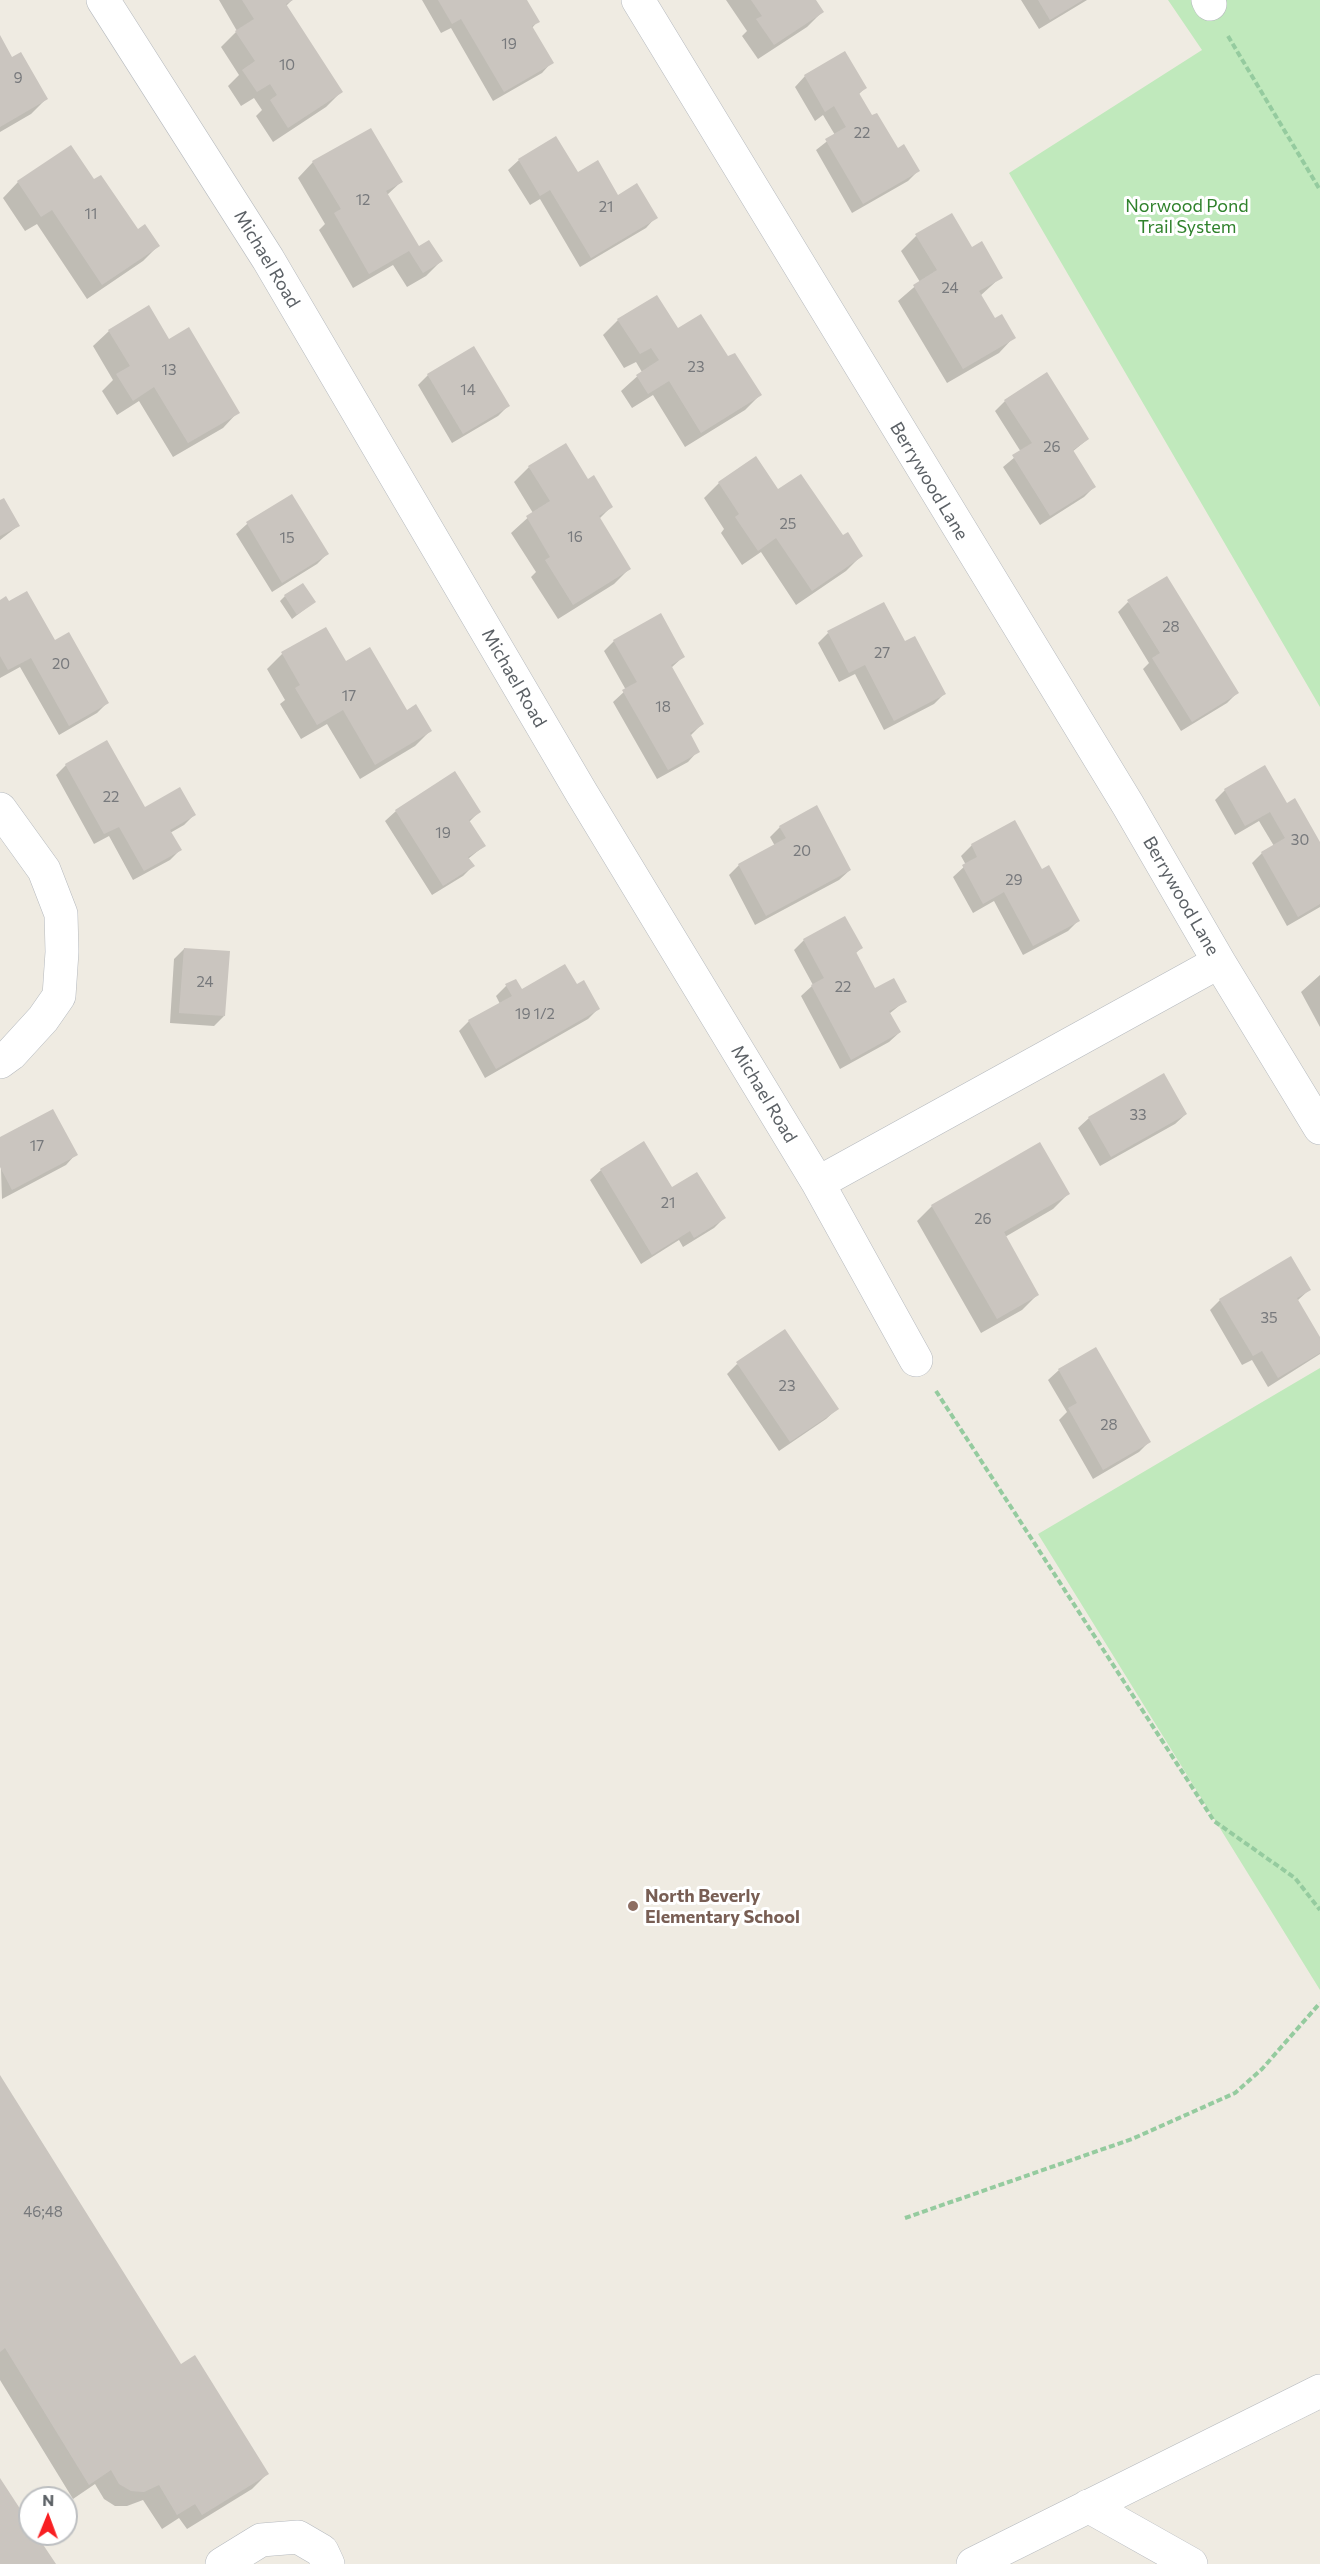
<!DOCTYPE html>
<html>
<head>
<meta charset="utf-8">
<style>
  body { margin:0 }
  #map { position:relative; width:1320px; height:2564px; overflow:hidden; background:#efebe2; font-family:Commissioner,sans-serif }
  canvas { display:block }
  .north { position:absolute; left:18px; top:2486px; width:60px; height:60px; box-sizing:border-box; background:#fff; border:2px solid #bdbfc1; border-radius:50%; rotate:1deg; font-size:16px; font-weight:700; line-height:24px; text-align:center; color:#5b6065 }
  .north::after { content:''; display:block; margin:auto; width:21px; height:27px; background:#f81f22; clip-path:polygon(50% 0,100% 100%,50% 72%,0 100%) }
</style>
</head>
<body>
<div id="map">
<canvas width="1320" height="2564"></canvas>
<div class="north">N</div>
</div>
<script>
const c = document.querySelector('canvas').getContext('2d');
c.lineJoin = 'round';
function fillPath(path, color) {
  c.fillStyle = color;
  c.fill(path, 'evenodd');
}
function strokePath(path, color, width, dash) {
  c.strokeStyle = color;
  c.lineWidth = width;
  c.lineCap = dash ? 'butt' : 'round';
  c.setLineDash(dash || []);
  c.stroke(path);
}
function write(font, color, halo, rows, align = 'center') {
  c.font = font + ' Commissioner,sans-serif';
  c.lineWidth = 6;
  c.setLineDash([]);
  c.textBaseline = 'middle';
  c.strokeStyle = halo;
  c.fillStyle = color;
  for (const [text, x, y, turn = 0] of rows) {
    c.save();
    c.translate(x, y);
    c.rotate((+turn || 0) * Math.PI / 180);
    c.textAlign = isNaN(turn) ? turn : align;
    if (halo) c.strokeText(text, 0, 0);
    c.fillText(text, 0, 0);
    c.restore();
  }
}
fillPath(new Path2D(`
  M 1168,0 L 1320,0 L 1320,707 L 1009,173 L 1202,50 Z
  M 1320,1368 L 1320,1990 L 1038,1534 Z`), '#c0e9bc');
fillPath(new Path2D(`
  M 219,0 L 292,0 L 286,6 L 341,92 L 326,107 L 273,142 L 256,116 L 262,110 L 254,98 L 241,106 L 228,86 L 239,75 L 221,47 L 237,31 Z
  M 422,0 L 525,0 L 538,21 L 532,28 L 552,62 L 542,73 L 493,101 L 451,28 L 441,33 Z
  M 726,0 L 814,0 L 822,12 L 807,27 L 758,59 L 742,36 L 747,31 Z
  M 1021,0 L 1087,0 L 1039,29 Z
  M 0,38 L 12,59 L 46,99 L 31,114 L 0,132 Z
  M 805,76 L 865,88 L 858,95 L 871,117 L 897,150 L 918,171 L 908,181 L 852,213 L 816,150 L 835,135 L 823,115 L 815,121 L 795,87 Z
  M 519,160 L 577,174 L 656,217 L 646,228 L 580,267 L 540,199 L 530,205 L 508,170 Z
  M 313,162 L 401,182 L 387,195 L 418,248 L 441,261 L 426,276 L 407,287 L 393,265 L 353,288 L 319,230 L 325,224 L 298,178 Z
  M 94,181 L 137,231 L 158,246 L 143,261 L 87,299 L 37,224 L 25,231 L 3,198 L 18,182 Z
  M 916,236 L 972,249 L 1001,277 L 980,296 L 994,320 L 1014,337 L 999,353 L 947,383 L 898,301 L 920,282 L 901,251 Z
  M 149,307 L 169,341 L 238,412 L 223,428 L 173,457 L 139,401 L 117,415 L 102,391 L 113,380 L 93,346 L 109,331 Z
  M 618,320 L 678,330 L 728,358 L 760,395 L 745,410 L 685,447 L 653,395 L 632,408 L 621,391 L 642,372 L 636,362 L 624,368 L 603,335 Z
  M 428,375 L 508,406 L 498,416 L 452,443 L 418,385 Z
  M 1005,401 L 1088,439 L 1072,452 L 1094,487 L 1084,497 L 1040,525 L 1003,467 L 1021,452 L 995,411 Z
  M 529,467 L 611,507 L 599,519 L 629,569 L 614,584 L 558,619 L 531,577 L 536,572 L 511,533 L 533,513 L 514,482 Z
  M 719,483 L 778,491 L 842,537 L 862,555 L 846,571 L 796,605 L 761,552 L 742,565 L 721,533 L 724,529 L 704,498 Z
  M 292,496 L 327,554 L 317,564 L 272,592 L 236,534 L 247,524 Z
  M 0,502 L 18,526 L 0,540 Z
  M 285,596 L 314,602 L 292,619 L 280,601 Z
  M 0,601 L 9,603 L 54,642 L 107,703 L 97,713 L 59,735 L 20,667 L 0,678 Z
  M 1128,602 L 1237,693 L 1227,703 L 1181,731 L 1143,669 L 1149,663 L 1118,612 Z
  M 828,633 L 944,694 L 934,704 L 884,730 L 855,674 L 839,682 L 818,643 Z
  M 614,641 L 683,657 L 671,668 L 702,724 L 690,736 L 698,751 L 688,762 L 657,779 L 613,702 L 626,690 L 604,651 Z
  M 282,654 L 345,663 L 430,731 L 415,746 L 360,779 L 327,724 L 301,739 L 280,704 L 285,700 L 267,669 Z
  M 66,765 L 144,809 L 194,815 L 184,825 L 170,833 L 180,850 L 170,860 L 133,880 L 109,836 L 94,844 L 56,775 Z
  M 1225,790 L 1286,805 L 1320,845 L 1320,907 L 1287,926 L 1252,863 L 1262,853 L 1274,846 L 1259,821 L 1235,835 L 1215,800 Z
  M 396,811 L 479,812 L 469,822 L 484,846 L 468,859 L 473,866 L 463,876 L 432,895 L 385,821 Z
  M 1014,822 L 1041,870 L 1078,921 L 1068,931 L 1023,955 L 994,901 L 973,913 L 953,877 L 966,865 L 961,856 L 972,845 Z
  M 780,827 L 850,870 L 839,880 L 755,925 L 729,875 L 739,865 L 775,846 L 770,837 Z
  M 804,940 L 861,948 L 855,954 L 874,990 L 905,1001 L 889,1014 L 900,1032 L 889,1042 L 840,1069 L 801,996 L 813,985 L 794,950 Z
  M 184,949 L 224,1016 L 214,1026 L 170,1023 L 174,959 Z
  M 1320,975 L 1320,1027 L 1301,992 Z
  M 515,981 L 521,991 L 576,986 L 599,1008 L 588,1019 L 485,1078 L 459,1031 L 469,1021 L 500,1004 L 496,996 L 506,986 Z
  M 1186,1114 L 1175,1124 L 1100,1166 L 1078,1128 L 1089,1118 Z
  M 0,1139 L 76,1154 L 66,1165 L 2,1199 Z
  M 601,1170 L 672,1189 L 724,1218 L 714,1228 L 683,1247 L 679,1240 L 641,1264 L 590,1180 Z
  M 1068,1194 L 1053,1209 L 1005,1237 L 1037,1295 L 1022,1310 L 981,1333 L 917,1221 L 932,1206 Z
  M 1309,1290 L 1297,1301 L 1320,1340 L 1320,1354 L 1268,1387 L 1252,1360 L 1242,1365 L 1210,1310 L 1220,1300 Z
  M 737,1364 L 837,1409 L 826,1419 L 779,1451 L 727,1374 Z
  M 1059,1370 L 1149,1442 L 1139,1452 L 1093,1479 L 1059,1420 L 1067,1412 L 1048,1380 Z
  M 0,2078 L 181,2366 L 268,2473 L 252,2489 L 187,2529 L 179,2518 L 162,2529 L 143,2500 L 127,2506 L 115,2506 L 104,2499 L 95,2484 L 73,2499 L 0,2380 Z`), '#0003');
fillPath(new Path2D(`
  M 242,0 L 293,0 L 286,4 L 343,92 L 288,128 L 270,100 L 277,95 L 270,84 L 257,92 L 242,70 L 255,61 L 235,31 L 254,19 Z
  M 438,0 L 527,0 L 540,22 L 532,26 L 554,63 L 504,92 L 461,19 L 452,24 Z
  M 751,0 L 816,0 L 824,12 L 774,45 L 756,19 L 762,16 Z
  M 1038,0 L 1083,0 L 1050,20 Z
  M 0,35 L 12,57 L 21,52 L 48,99 L 0,127 Z
  M 845,51 L 867,88 L 859,93 L 872,115 L 877,113 L 898,148 L 904,144 L 920,171 L 863,204 L 825,139 L 846,127 L 834,106 L 825,112 L 804,75 Z
  M 371,128 L 403,182 L 386,191 L 419,246 L 429,240 L 443,261 L 423,273 L 409,251 L 369,274 L 334,213 L 341,209 L 312,161 Z
  M 556,136 L 578,172 L 598,160 L 618,195 L 637,183 L 658,218 L 591,258 L 550,190 L 540,196 L 518,159 Z
  M 71,145 L 94,179 L 101,175 L 138,229 L 145,224 L 160,246 L 102,285 L 52,210 L 41,217 L 17,181 Z
  M 952,213 L 972,247 L 982,241 L 1003,278 L 979,291 L 995,318 L 1002,314 L 1016,338 L 963,369 L 913,285 L 937,270 L 915,234 Z
  M 657,295 L 678,328 L 701,314 L 728,356 L 735,353 L 762,395 L 701,433 L 669,381 L 648,394 L 636,375 L 659,360 L 651,348 L 640,354 L 617,319 Z
  M 149,305 L 169,339 L 189,327 L 240,413 L 188,443 L 154,387 L 133,401 L 116,374 L 130,366 L 108,330 Z
  M 474,346 L 510,406 L 463,434 L 427,374 Z
  M 1047,372 L 1089,439 L 1073,450 L 1096,487 L 1050,516 L 1012,455 L 1032,443 L 1004,400 Z
  M 566,443 L 588,479 L 594,475 L 613,507 L 599,516 L 631,569 L 573,605 L 545,560 L 550,557 L 526,516 L 550,501 L 528,466 Z
  M 756,456 L 778,489 L 801,474 L 843,535 L 848,532 L 863,556 L 812,591 L 776,538 L 758,551 L 735,517 L 739,514 L 718,482 Z
  M 292,494 L 329,554 L 282,583 L 246,522 Z
  M 4,498 L 20,526 L 0,536 L 0,500 Z
  M 1167,576 L 1239,693 L 1192,722 L 1152,658 L 1160,653 L 1127,600 Z
  M 303,583 L 316,602 L 297,615 L 284,595 Z
  M 27,591 L 55,640 L 69,632 L 109,703 L 69,726 L 31,658 L 8,670 L 0,656 L 0,600 L 6,596 L 9,601 Z
  M 884,602 L 905,641 L 915,636 L 946,694 L 894,721 L 865,665 L 849,673 L 827,631 Z
  M 661,613 L 685,657 L 671,665 L 704,724 L 690,733 L 700,752 L 668,770 L 622,690 L 637,682 L 613,640 Z
  M 326,627 L 346,661 L 370,647 L 407,710 L 416,704 L 432,731 L 375,765 L 343,710 L 317,725 L 295,688 L 300,685 L 281,652 Z
  M 107,740 L 145,807 L 180,787 L 196,815 L 170,830 L 182,850 L 144,871 L 119,827 L 104,834 L 65,764 Z
  M 1265,765 L 1287,803 L 1295,798 L 1320,842 L 1320,904 L 1298,917 L 1261,852 L 1285,838 L 1270,812 L 1245,826 L 1224,789 Z
  M 455,771 L 481,812 L 469,820 L 486,846 L 468,857 L 475,866 L 443,886 L 395,810 Z
  M 817,805 L 851,870 L 766,916 L 738,864 L 786,838 L 779,826 Z
  M 1015,820 L 1042,869 L 1049,865 L 1080,921 L 1033,946 L 1004,892 L 983,904 L 962,865 L 977,857 L 971,844 Z
  M 845,916 L 863,948 L 856,952 L 875,988 L 894,978 L 907,1002 L 889,1011 L 901,1032 L 851,1060 L 811,985 L 824,978 L 803,939 Z
  M 184,948 L 230,951 L 225,1016 L 179,1013 Z
  M 565,964 L 577,984 L 584,980 L 600,1009 L 496,1069 L 468,1020 L 512,996 L 505,984 L 516,979 L 522,989 Z
  M 1164,1073 L 1187,1114 L 1111,1157 L 1088,1117 Z
  M 53,1109 L 78,1155 L 12,1190 L 0,1167 L 0,1137 Z
  M 644,1141 L 672,1187 L 697,1172 L 726,1218 L 694,1238 L 690,1231 L 652,1255 L 600,1169 Z
  M 1040,1142 L 1070,1194 L 1004,1232 L 1039,1295 L 997,1319 L 931,1205 Z
  M 1291,1256 L 1311,1290 L 1297,1298 L 1320,1337 L 1320,1353 L 1278,1378 L 1262,1351 L 1253,1356 L 1219,1299 Z
  M 785,1329 L 839,1409 L 790,1442 L 736,1362 Z
  M 1096,1347 L 1151,1442 L 1103,1470 L 1068,1408 L 1077,1403 L 1058,1369 Z
  M 0,2075 L 181,2364 L 195,2355 L 269,2474 L 202,2515 L 195,2504 L 177,2515 L 159,2485 L 144,2492 L 131,2491 L 119,2484 L 111,2470 L 89,2485 L 5,2348 L 0,2352 Z
  M 0,2478 L 30,2524 L 30,2534 L 36,2534 L 56,2564 L 0,2564 Z`), '#cac5bf');
const minor = new Path2D(`
  M 103,0 L 268,259 L 581,792 L 818,1183 L 916,1360
  M 638,0 L 1128,805 L 1219,962 L 818,1183
  M 1208,0 L 1210,4
  M 0,809 L 44,870 L 61,914 L 62,952 L 59,996 L 43,1019 L 11,1054 L 0,1062
  M 1219,962 L 1320,1128
  M 1088,2506 L 1191,2564
  M 222,2564 L 261,2540 L 298,2537 L 322,2551 L 328,2564
  M 973,2564 L 1320,2391`);
strokePath(minor, '#b5b9be', 34);
strokePath(new Path2D(`
  M 1228,36 L 1320,190
  M 936,1391 L 1214,1821 L 1295,1878 L 1320,1910
  M 905,2218 L 1132,2139 L 1235,2093 L 1262,2069 L 1320,2003`), '#95cb9f', 4, [6, 3]);
strokePath(minor, '#fff', 33);
for (const [x, y, r, color] of [
  [633,1906,6,"#8d6e63"]
]) {
  const dot = new Path2D();
  dot.arc(x, y, r, 0, 2 * Math.PI);
  c.fillStyle = color;
  c.fill(dot);
  strokePath(dot, '#fff', 2);
}
write('15px', '#77797c', null, [
  ["19",509,44],
  ["10",287,65],
  ["9",18,78],
  ["22",862,133],
  ["12",363,200],
  ["21",606,207],
  ["11",91,214],
  ["24",950,288],
  ["23",696,367],
  ["13",169,370],
  ["14",468,390],
  ["26",1052,447],
  ["25",788,524],
  ["16",575,537],
  ["15",287,538],
  ["28",1171,627],
  ["27",882,653],
  ["20",61,664],
  ["17",349,696],
  ["18",663,707],
  ["22",111,797],
  ["19",443,833],
  ["30",1300,840],
  ["20",802,851],
  ["29",1014,880],
  ["24",205,982],
  ["22",843,987],
  ["19 1/2",535,1014],
  ["33",1138,1115],
  ["17",37,1146],
  ["21",668,1203],
  ["26",983,1219],
  ["35",1269,1318],
  ["23",787,1386],
  ["28",1109,1425],
  ["46;48",43,2212]
]);
write('18px', '#30822c', '#fff', [
  ["Norwood Pond",1187,206],
  ["Trail System",1187,227]
]);
write('18px', '#5b6065', '#fff', [
  ["Michael Road",267,259,59],
  ["Berrywood Lane",929,481,59],
  ["Michael Road",514,678,60],
  ["Berrywood Lane",1181,896,60],
  ["Michael Road",764,1094,59]
]);
write('bold 18px', '#785e54', '#fff', [
  ["North Beverly",645,1896],
  ["Elementary School",645,1917]
], 'left');
</script>
</body>
</html>
